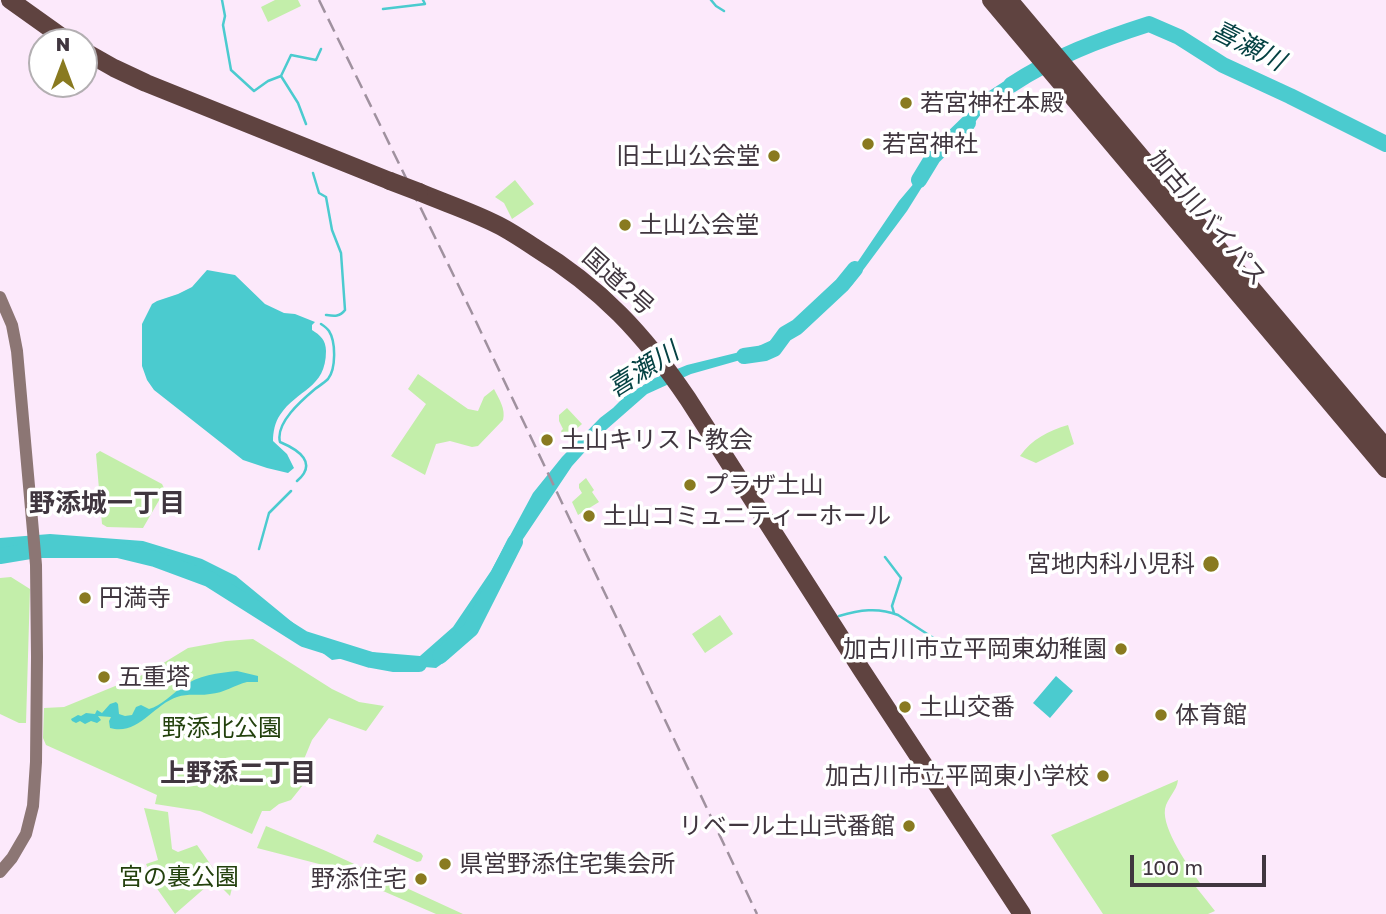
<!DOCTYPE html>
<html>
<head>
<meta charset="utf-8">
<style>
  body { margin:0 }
  #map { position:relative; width:1386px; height:914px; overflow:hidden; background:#fce9fb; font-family:"Golos Text",sans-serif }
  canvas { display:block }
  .north { position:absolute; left:28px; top:28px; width:70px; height:70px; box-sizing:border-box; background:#fff; border:2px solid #b3afb2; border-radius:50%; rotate:0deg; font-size:19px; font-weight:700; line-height:28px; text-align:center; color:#40363f }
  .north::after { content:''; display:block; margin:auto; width:24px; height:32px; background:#897a20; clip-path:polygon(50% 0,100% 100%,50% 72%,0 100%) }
  .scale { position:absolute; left:1130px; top:855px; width:136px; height:32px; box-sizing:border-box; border:4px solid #40363f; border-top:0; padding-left:9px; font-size:21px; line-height:24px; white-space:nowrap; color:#40363f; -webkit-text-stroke:5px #fff; paint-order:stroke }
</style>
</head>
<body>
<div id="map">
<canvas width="1386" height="914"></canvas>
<div class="north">N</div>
<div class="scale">100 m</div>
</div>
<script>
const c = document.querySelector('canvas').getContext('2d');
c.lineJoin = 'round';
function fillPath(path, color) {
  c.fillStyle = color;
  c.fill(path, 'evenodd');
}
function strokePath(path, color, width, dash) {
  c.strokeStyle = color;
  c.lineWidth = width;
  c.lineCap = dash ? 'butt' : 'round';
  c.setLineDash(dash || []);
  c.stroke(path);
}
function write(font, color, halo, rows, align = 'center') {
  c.font = font + ' "Golos Text","Noto Sans JP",sans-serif';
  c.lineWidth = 7;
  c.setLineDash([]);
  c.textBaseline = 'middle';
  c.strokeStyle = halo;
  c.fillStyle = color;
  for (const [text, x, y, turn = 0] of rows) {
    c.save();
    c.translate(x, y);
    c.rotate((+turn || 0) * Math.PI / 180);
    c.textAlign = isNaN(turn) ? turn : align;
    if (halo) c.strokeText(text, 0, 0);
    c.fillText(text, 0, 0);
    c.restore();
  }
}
fillPath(new Path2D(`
  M 275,0 L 298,0 L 301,6 L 268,22 L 261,7 Z
  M 515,180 L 534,204 L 512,219 L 504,203 L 495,197 Z
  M 418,374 L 468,409 L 478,411 L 484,397 L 494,389 C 499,399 506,409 503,420 L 478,446 L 472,447 L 450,441 L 436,444 L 425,475 L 391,456 L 426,404 L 408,389 Z
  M 567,408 L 582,424 L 565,439 L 561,431 L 563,429 L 559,421 L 559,415 Z
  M 1068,425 L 1074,444 L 1036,463 L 1020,456 C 1032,439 1048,431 1068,425 Z
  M 100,451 L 162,484 L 165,490 L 143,528 L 107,527 L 102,524 L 96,454 Z
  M 586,478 L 594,490 L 592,492 L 599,502 L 578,515 L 572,502 L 582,493 L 579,488 L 579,484 Z
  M 11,577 L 30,589 L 26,723 L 19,723 L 0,714 L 0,578 Z
  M 720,615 L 733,634 L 705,653 L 692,634 Z
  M 253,639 L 332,689 L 359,702 L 384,706 L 366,731 L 329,718 L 312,740 L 302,764 L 309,768 L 303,785 L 291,800 L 279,804 L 270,811 L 262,811 L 252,834 L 200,811 L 155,804 L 157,795 L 46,745 L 43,738 L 44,708 L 64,707 L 147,673 L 188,648 L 226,641 Z
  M 1178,780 C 1177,791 1167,798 1165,809 C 1162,829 1189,867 1200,883 L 1196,887 L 1215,911 L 1208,914 L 1103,914 L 1051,835 Z
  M 144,808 L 168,812 L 172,849 L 178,852 L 197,845 L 213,868 L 232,888 L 230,896 L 214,880 L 175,914 L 158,890 L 146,864 L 158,860 Z
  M 266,826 L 326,851 L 463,914 L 436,914 L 323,865 L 257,848 Z
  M 377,834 L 421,853 L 423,856 L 421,861 L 417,862 L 373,842 Z`), '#c3eeaa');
fillPath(new Path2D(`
  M 1023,69 L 1029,77 L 990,102 L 973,125 L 957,139 L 937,163 L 907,211 L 852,285 L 799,330 L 781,340 L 765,353 L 691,374 L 647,394 L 599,436 L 572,466 L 521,542 L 507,559 L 471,629 L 454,644 L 443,663 L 436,668 L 389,664 L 359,656 L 332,660 L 304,639 L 209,579 L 155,559 L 118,550 L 36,550 L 0,556 L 0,538 L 50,534 L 143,541 L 202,559 L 236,576 L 331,654 L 360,651 L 420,656 L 453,627 L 491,571 L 533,493 L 562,457 L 600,418 L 613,408 L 624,397 L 655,378 L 687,365 L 752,349 L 785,334 L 797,327 L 842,285 L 899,201 L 954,136 L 965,117 L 986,93 Z
  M 207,270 L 235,275 L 265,304 L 284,313 L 295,314 L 315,322 L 312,325 L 312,330 C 320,335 326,340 326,351 C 326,389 297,389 280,415 C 275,422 273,432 273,441 L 287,454 L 294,468 L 288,473 L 267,468 L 243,460 L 154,390 L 147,380 L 142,366 L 142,324 L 152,304 L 157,301 L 178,294 L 192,287 Z
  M 237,671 L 258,676 L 258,682 C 258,682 248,682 247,682 C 235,685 224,693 210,694 C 199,696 188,693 177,697 C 153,705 138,736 110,728 L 109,721 L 111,717 L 98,716 L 101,720 L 97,723 L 91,721 L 85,724 L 80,721 L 76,723 L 72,721 L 71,719 L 78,715 L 81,716 L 86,713 L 95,714 L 97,710 L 102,713 L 110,704 L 116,702 L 118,704 L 119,714 L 125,716 L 132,715 L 136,707 L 141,705 L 149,709 C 161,706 172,694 182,687 C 198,675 218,673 237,671 Z
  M 1056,676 L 1073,691 L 1050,718 L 1033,703 Z`), '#4bcbcf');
strokePath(new Path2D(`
  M 222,0 L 225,16 L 223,25 L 231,70 L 254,91 L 268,81 L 281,76 L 298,103 L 306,124
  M 711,0 L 716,6 L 724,11
  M 383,9 L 425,4 L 423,0
  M 281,76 L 291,55 L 316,60 L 321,49
  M 313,173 L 319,193 L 326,197 L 332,230 L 341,253 L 345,310 C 340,317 334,316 326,315
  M 297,481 C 318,463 299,450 280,442 C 275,423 302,400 315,389 C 319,386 324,383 328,379 C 336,369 336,342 329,331 C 327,328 324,326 321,324
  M 259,549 L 269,513 L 291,491
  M 885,557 L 901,578 L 892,606 L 894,613
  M 839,616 C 859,610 878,607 898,615 L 935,639`), '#4bcbcf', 2.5);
strokePath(new Path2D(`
  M 1011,85 C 1053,57 1102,39 1149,24 L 1179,37 L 1223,65 L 1290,96 L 1386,144
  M 919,180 L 933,157 L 968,123
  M 744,356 L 765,353 L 774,349 L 785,334 L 797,327 L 842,285 L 855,269
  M 0,556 L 36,550 L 118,550 L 155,559 L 209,579 L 304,639 L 371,660 L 393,664 L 419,664
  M 440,656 L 471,629 L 515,542`), '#4bcbcf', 16);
strokePath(new Path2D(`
  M 0,297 L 12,325 L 17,351 L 36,565 L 37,657 L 36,762 L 33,806 L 26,834 L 12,858 L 0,872`), '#8c7674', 12);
strokePath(new Path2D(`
  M 10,0 L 69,42
  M 991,0 L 1386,469
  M 1009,0 L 1386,448
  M 84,51 L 114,68 L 146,83 L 390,181
  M 419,192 C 445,203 473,212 498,225 C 510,231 522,239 534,247 C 601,288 644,334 688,399 L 861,669 L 1022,914`), '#5f4340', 18);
strokePath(new Path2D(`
  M 319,0 L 471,311 L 757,914`), '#a0919f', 2.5, [14, 7]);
strokePath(new Path2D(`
  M 390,181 L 419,192`), '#5f4340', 18);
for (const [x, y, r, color] of [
  [906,103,7,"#897a20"],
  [868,144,7,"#897a20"],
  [774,156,7,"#897a20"],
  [625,225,7,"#897a20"],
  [547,440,7,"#897a20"],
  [690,485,7,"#897a20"],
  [589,516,7,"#897a20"],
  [1211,564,9,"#897a20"],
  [85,598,7,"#897a20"],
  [1121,649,7,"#897a20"],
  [104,677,7,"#897a20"],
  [905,707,7,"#897a20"],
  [1161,715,7,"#897a20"],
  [1103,776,7,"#897a20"],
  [909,826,7,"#897a20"],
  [445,864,7,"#897a20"],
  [421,879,7,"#897a20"]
]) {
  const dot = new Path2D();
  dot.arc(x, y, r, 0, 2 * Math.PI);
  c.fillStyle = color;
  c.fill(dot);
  strokePath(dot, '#fff', 2.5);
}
write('24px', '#40363f', '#fff', [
  ["若宮神社本殿",920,103],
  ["若宮神社",882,144],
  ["旧土山公会堂",760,156,"right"],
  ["土山公会堂",639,225],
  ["土山キリスト教会",561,440],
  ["プラザ土山",704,485],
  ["土山コミュニティーホール",603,516],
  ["宮地内科小児科",1195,564,"right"],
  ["円満寺",99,598],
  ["加古川市立平岡東幼稚園",1107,649,"right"],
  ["五重塔",118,677],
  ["土山交番",919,707],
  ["体育館",1175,715],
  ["加古川市立平岡東小学校",1089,776,"right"],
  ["リベール土山弐番館",895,826,"right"],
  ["県営野添住宅集会所",459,864],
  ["野添住宅",407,879,"right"]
], 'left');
write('24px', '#40363f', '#fff', [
  ["加古川バイパス",1207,218,50],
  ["国道2号",618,282,42]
]);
write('24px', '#23410d', '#fff', [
  ["野添北公園",222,728],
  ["宮の裏公園",179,877]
]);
write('italic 26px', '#054243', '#fff', [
  ["喜瀬川",1248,46,27],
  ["喜瀬川",643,370,-32]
]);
write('bold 26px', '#40363f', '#fff', [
  ["野添城一丁目",107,504],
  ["上野添二丁目",238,774]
]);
</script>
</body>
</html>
